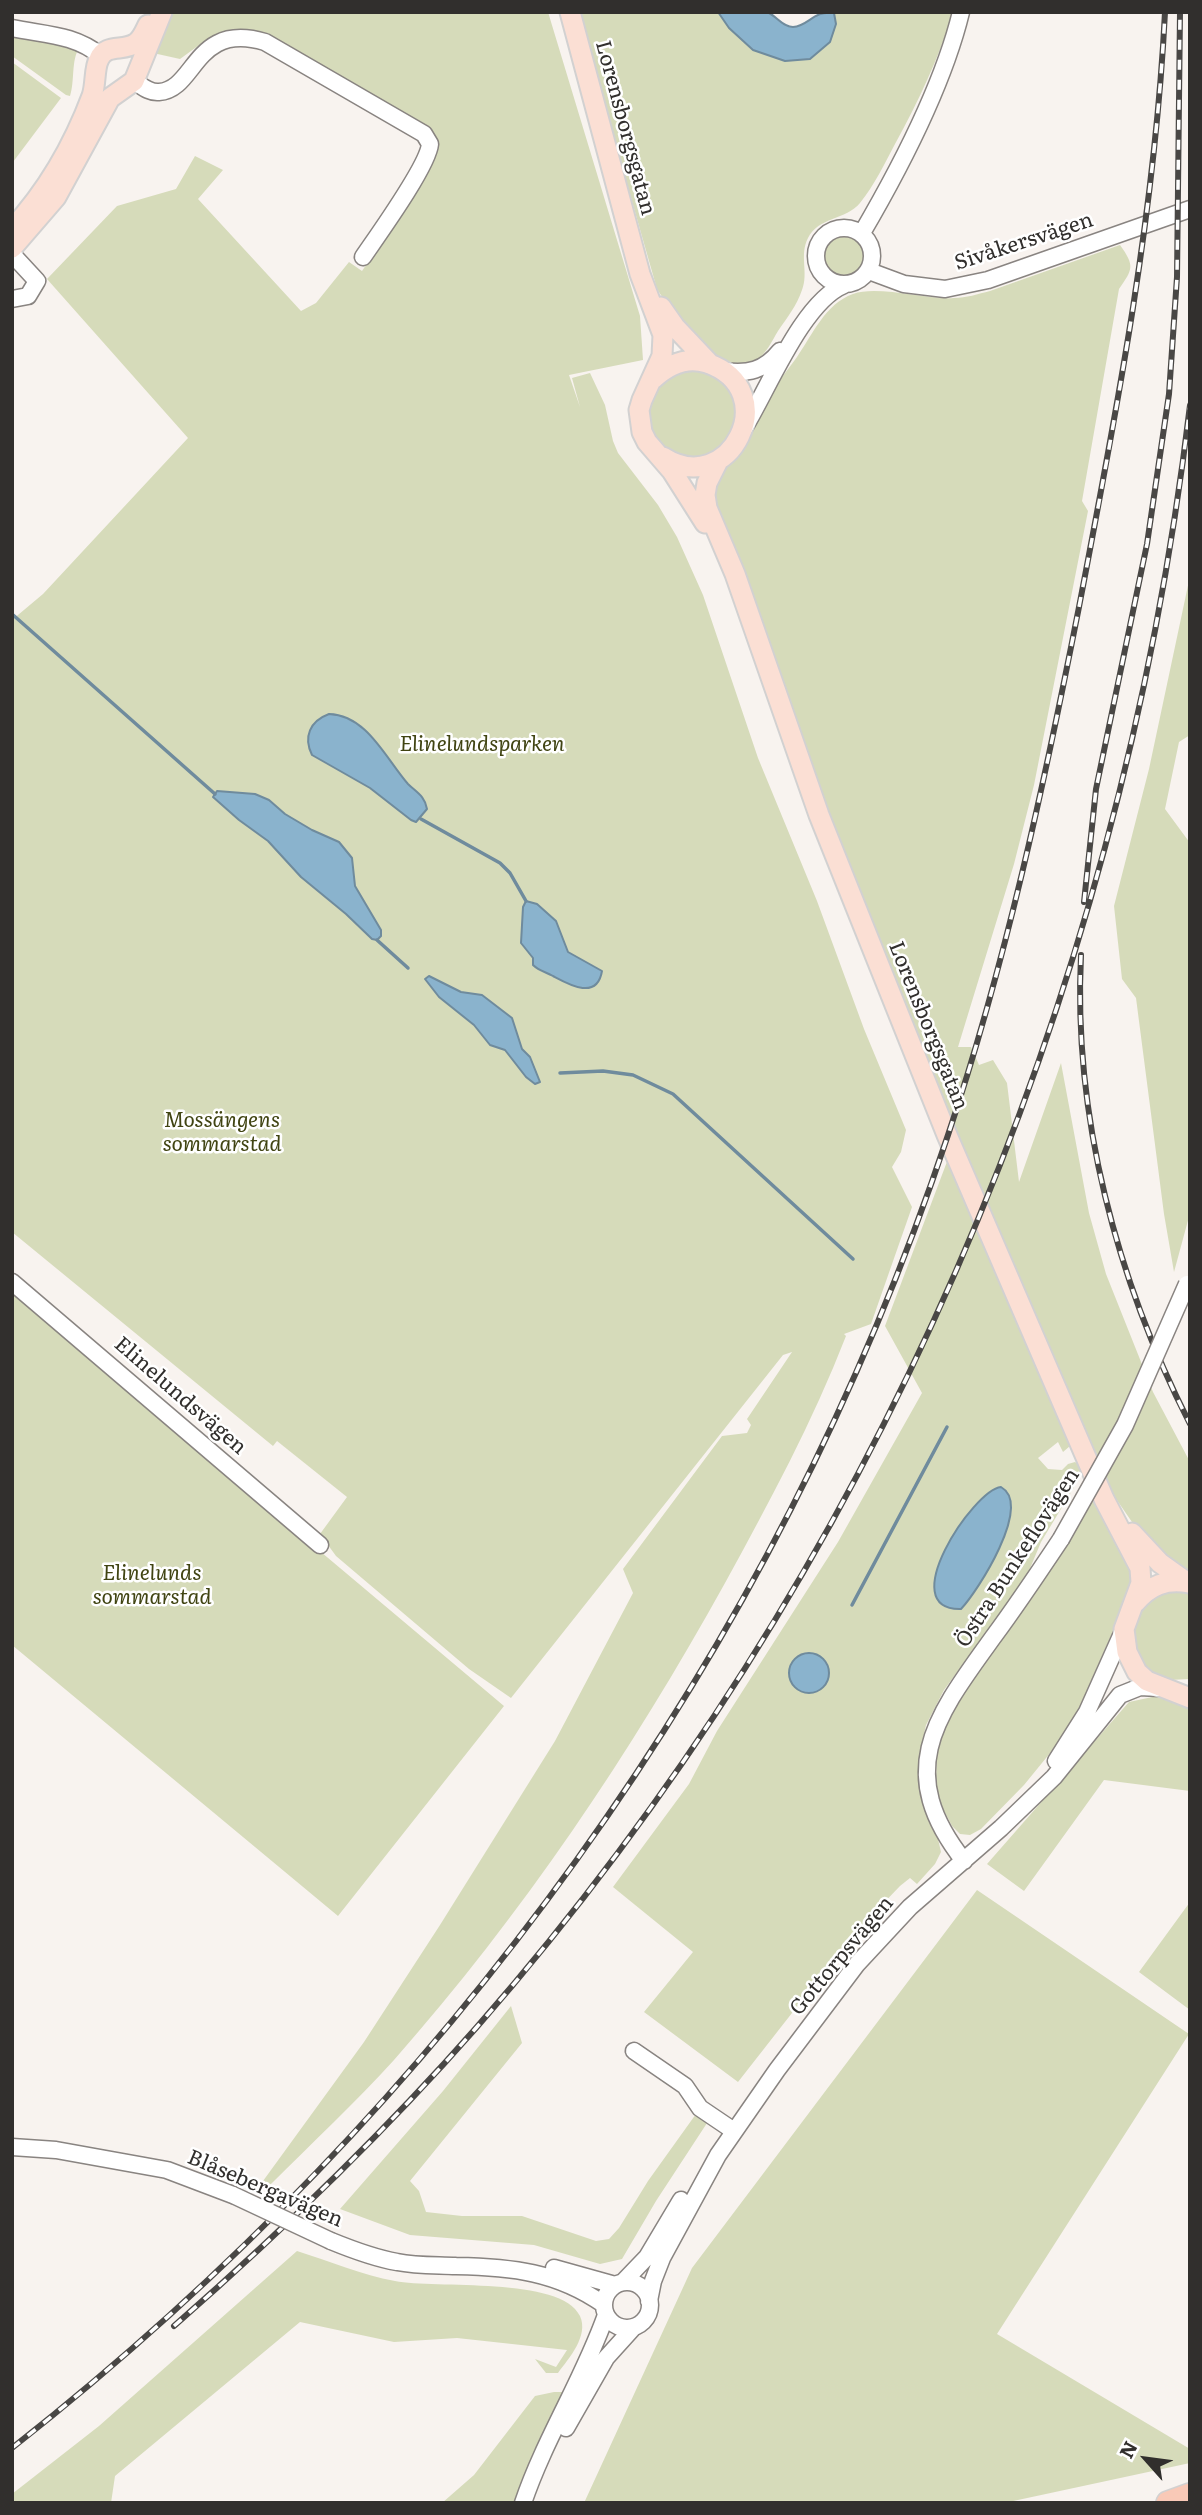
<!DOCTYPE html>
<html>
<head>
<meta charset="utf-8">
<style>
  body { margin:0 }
  #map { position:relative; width:1202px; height:2515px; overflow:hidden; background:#f8f3ef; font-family:Literata,serif }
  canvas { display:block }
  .frame { position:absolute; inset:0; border:14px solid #312f2d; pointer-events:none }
  .north { position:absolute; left:1111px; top:2424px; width:70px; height:70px; -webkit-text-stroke:5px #fff; paint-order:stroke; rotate:298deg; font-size:19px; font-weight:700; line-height:28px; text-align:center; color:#312f2d }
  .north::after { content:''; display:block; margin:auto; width:24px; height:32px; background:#312f2d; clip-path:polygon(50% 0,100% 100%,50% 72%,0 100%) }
</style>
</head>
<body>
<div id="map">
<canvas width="1202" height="2515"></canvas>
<div class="frame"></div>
<div class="north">N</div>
</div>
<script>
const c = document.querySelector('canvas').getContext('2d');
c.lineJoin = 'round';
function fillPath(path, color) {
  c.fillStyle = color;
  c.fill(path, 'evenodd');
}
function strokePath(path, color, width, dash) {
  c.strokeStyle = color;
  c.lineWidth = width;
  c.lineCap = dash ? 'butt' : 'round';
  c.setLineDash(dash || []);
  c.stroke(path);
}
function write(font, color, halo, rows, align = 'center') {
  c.font = font + ' Literata,serif';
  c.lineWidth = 5;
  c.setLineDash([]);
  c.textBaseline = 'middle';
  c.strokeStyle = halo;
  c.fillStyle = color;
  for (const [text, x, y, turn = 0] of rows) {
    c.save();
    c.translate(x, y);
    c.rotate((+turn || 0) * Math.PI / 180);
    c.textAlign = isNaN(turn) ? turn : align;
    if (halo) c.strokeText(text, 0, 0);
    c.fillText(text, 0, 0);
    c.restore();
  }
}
fillPath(new Path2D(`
  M 170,12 L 548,12 L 640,316 L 643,360 L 569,375 L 580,407 L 572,378 L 590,373 L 605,405 L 613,441 L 618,453 L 658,505 L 677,537 L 703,595 L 758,758 L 817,901 L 864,1029 L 906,1130 L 901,1152 L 892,1167 L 912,1207 L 871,1324 L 844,1334 L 846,1336 C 813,1421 769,1503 725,1583 C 631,1753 522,1915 394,2060 C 355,2103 312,2143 271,2184 L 262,2186 L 263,2181 L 364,2042 L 440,1925 L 555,1741 L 633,1593 L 623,1569 L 722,1436 L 747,1433 L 751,1425 L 747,1419 L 792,1352 L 783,1355 L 511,1698 L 469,1669 L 336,1556 L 320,1534 L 347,1497 L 277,1441 L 273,1446 L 12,1232 L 12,620 L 43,594 L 188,438 L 47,279 L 117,206 L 176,189 L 195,156 L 223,170 L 198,199 L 301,311 L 316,303 L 349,262 L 362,271 L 398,218 L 434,143 L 267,36 L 221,34 L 202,43 L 180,59 L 153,53 Z
  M 578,12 L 718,12 L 729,28 L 753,50 L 834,13 L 829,12 L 953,12 C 939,58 918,102 895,144 C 885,163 874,186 860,203 C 846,220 818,217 808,238 C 799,255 809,273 802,290 C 797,305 787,318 778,331 C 772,341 766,354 756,361 C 720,384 673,314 657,289 Z
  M 12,35 L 79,48 C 71,61 75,81 70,96 L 66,95 L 12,56 Z
  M 12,62 L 61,98 L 13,162 L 12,161 Z
  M823 257a21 21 0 1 1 42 0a21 21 0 1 1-42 0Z
  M 1120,245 C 1135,266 1133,269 1119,289 L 1082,501 L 1088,511 L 1034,785 L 1014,864 L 958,1047 L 971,1047 L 979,1065 L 993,1060 L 1007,1083 L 1019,1182 L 1061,1063 L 1089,1213 L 1106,1274 L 1153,1392 L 1190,1462 L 1190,1575 L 1143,1538 L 1112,1493 L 962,1146 L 873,930 L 712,501 C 714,467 729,469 746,444 C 753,432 757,418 764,405 C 773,388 786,372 797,357 C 813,334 825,304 853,294 C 878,285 926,300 954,298 C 966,298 978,294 990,291 Z
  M 694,368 L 719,376 L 736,397 L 739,415 L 725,448 L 692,461 L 659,446 L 647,422 L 650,395 L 668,375 Z
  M 1190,576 L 1190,735 L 1179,742 L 1165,809 L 1190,843 L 1190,1213 L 1174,1272 L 1164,1214 L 1136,998 L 1122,979 L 1114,906 L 1149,769 Z
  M 948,1159 L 1070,1446 L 1063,1452 L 1058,1442 L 1038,1458 L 1048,1469 L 1062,1470 L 1068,1464 L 1075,1462 L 1081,1466 L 1082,1474 L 1041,1542 L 1026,1578 L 944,1690 L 926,1725 L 919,1758 L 918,1778 L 923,1804 L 938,1839 L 941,1852 L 935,1864 L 917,1884 L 910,1878 L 900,1886 L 853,1935 L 738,2082 L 644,2012 L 693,1952 L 613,1887 L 689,1784 L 717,1731 L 838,1542 L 922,1393 L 885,1326 Z
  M 12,1292 L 504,1706 L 338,1916 L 12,1645 Z
  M 1094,1497 L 1132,1571 L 1133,1584 L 1128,1597 L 1080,1706 L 1055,1747 L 1024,1785 L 981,1829 L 970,1835 L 960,1834 L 952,1826 L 940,1803 L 936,1785 L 937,1739 L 950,1710 L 1048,1571 Z
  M 1177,1589 L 1190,1591 L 1190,1679 L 1169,1680 L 1153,1674 L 1140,1661 L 1132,1636 L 1139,1610 L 1151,1597 Z
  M 1157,1696 L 1190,1708 L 1190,1791 L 1104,1780 L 1024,1891 L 987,1864 L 1129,1702 Z
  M 977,1890 L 1189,2034 L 997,2334 L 1190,2449 L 1190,2463 L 1004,2503 L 584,2503 L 692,2268 Z
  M 1190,1902 L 1190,2010 L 1139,1972 Z
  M 511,2006 L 522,2043 L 410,2181 L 419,2191 L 426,2212 L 462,2216 L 522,2216 L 596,2241 L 609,2239 L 619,2228 L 648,2181 L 696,2114 L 709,2120 L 656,2201 L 622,2259 L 600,2264 L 534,2245 L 410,2235 L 340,2209 L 443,2091 Z
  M 297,2251 C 329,2261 362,2275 395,2281 C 435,2289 561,2276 580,2316 C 589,2336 569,2358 558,2373 L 546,2373 L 535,2359 L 556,2367 L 567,2350 L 457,2338 L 394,2342 L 300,2322 L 115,2476 L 111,2503 L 12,2503 L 12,2494 L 99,2426 Z
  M 554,2392 L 567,2392 L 519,2503 L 442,2503 L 474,2475 L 535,2396 Z`), '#d6dbba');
const water = new Path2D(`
  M 718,12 C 732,12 755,8 769,13 C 777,17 783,27 793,27 C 809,26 813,10 834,13 L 836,24 L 830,42 L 810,59 L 785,61 L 753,50 L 729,28 Z
  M 329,714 C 367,715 386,759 408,784 C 416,792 425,796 427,809 L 416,822 L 411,820 L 370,788 L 312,755 C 303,737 310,721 329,714 Z
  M 217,791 L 255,794 L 269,800 L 285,814 L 312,830 L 339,842 L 352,858 L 355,886 L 381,930 L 381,936 L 377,940 L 372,939 L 346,914 L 301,877 L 268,841 L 239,820 L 213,797 Z
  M 526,901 L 537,904 L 556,921 L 568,952 L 602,971 C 597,1001 568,984 553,976 C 546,972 539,971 533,965 L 533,958 L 521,943 L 523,907 Z
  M 429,976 L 461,992 L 482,995 L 512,1018 L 522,1049 L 530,1057 L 540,1082 L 535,1084 L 526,1077 L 505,1050 L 490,1045 L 474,1025 L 439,997 L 425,979 Z
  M 1001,1487 C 1033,1505 978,1591 961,1609 C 893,1611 973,1490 1001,1487 Z
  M789 1673a20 20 0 1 1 40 0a20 20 0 1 1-40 0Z`);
fillPath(water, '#8ab3cd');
strokePath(water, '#6f8b9d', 2);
strokePath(new Path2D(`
  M 12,614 L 215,794
  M 421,819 L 500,863 L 510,873 L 526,901
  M 377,940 L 408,968
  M 560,1073 L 603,1071 L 633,1075 L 673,1094 L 853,1259
  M 852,1605 L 947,1427`), '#6f8b9d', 3.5);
const minor = new Path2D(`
  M 12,28 C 45,35 74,34 101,56
  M 134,81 C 142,86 149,93 159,92 C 196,90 194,21 265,42 L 424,134 L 430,144 C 428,166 378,235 363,257
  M816 256a28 28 0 1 1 56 0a28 28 0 1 1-56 0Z
  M 862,233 C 900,168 943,86 961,12
  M 12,254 L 37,281 L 28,296 L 12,299
  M 869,271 L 904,284 L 945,289 L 988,280 L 1190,209
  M 724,371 C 748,374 764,371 780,351
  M 743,430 C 767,392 802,302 844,285
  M 12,1282 L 320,1545
  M 1056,1761 L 1087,1712 L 1124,1629
  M 964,1861 C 892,1770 937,1715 994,1636 C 1017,1605 1039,1572 1061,1539
  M 634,2051 L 685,2086 L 700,2108 L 734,2131
  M 12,2147 L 56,2150 L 167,2170 L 233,2195
  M 331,2241 C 353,2250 374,2258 397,2262 C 417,2266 437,2265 456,2266 C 512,2267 557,2272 603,2304
  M 554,2268 L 615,2285
  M 623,2282 L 647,2257 L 681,2200
  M604 2305a23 23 0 1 1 46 0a23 23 0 1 1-46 0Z
  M 649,2301 L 653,2281 L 662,2258 L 718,2155 L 777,2070 L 857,1964 L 910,1907 L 1001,1828 L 1054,1777 L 1120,1695 L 1140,1687 L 1159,1688
  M 566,2428 L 606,2358 L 634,2327
  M 523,2503 C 545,2438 583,2380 606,2315`);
const major = new Path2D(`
  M 570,12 L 640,274 L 663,335 L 662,356 L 642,400 L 639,410 L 642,432 L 647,442 L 672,471 L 705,523
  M 12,229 C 47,191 74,144 92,96 C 96,85 94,68 99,59 C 106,43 124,52 136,43 C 142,39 145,31 148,25
  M 12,248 L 56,197 L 110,98 L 134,81 L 162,12
  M 661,307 L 675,327 L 710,364
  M 653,379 C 668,365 686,356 707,363 C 785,390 730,500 663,457
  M 718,461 L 707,483 L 705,495 L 707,508 L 735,574 L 819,815 L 947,1135 L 1104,1499 L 1140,1568 L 1141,1583 L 1124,1629 L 1127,1652 L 1137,1672 L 1147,1681 L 1190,1698
  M 1132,1533 L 1160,1563 L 1188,1583
  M 1135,1603 C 1150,1585 1166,1579 1189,1583`);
const highway = new Path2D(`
  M 1168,2503 L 1190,2495`);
strokePath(minor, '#898481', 19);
strokePath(major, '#d2d1d1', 23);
strokePath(highway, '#d2d1d1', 26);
strokePath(minor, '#fff', 16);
strokePath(major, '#fbdfd4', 19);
strokePath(highway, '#f9c9b7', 23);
const rail = new Path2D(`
  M 1084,902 L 1096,789 L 1147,544 L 1169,394 L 1177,277 L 1180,12
  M 1081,955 C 1073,1116 1117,1281 1190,1424
  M 174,2326 C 280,2233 382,2135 476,2028 C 875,1572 1119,1006 1190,405
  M 12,2448 C 443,2109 774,1657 948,1135 C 1006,962 1044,785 1079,607 C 1117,409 1155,213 1165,12`);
strokePath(rail, '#494745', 6);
strokePath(rail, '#fff', 3.5, [10]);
const minorBridge = new Path2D(`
  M 1061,1539 L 1125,1425 L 1187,1284
  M 233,2195 L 331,2241`);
strokePath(minorBridge, '#898481', 19, []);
strokePath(minorBridge, '#fff', 16);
write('21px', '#312f2d', '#fff', [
  ["Lorensborgsgatan",625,128,75],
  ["Sivåkersvägen",1024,242,-18],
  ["Lorensborgsgatan",928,1026,68],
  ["Elinelundsvägen",180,1396,41],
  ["Östra Bunkeflovägen",1018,1558,-57],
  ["Gottorpsvägen",842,1956,-50],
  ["Blåsebergavägen",265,2189,23]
]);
write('italic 21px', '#404412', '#fff', [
  ["Elinelundsparken",482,745],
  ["Mossängens",222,1121],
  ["sommarstad",222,1145],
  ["Elinelunds",152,1574],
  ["sommarstad",152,1598]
]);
</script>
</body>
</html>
